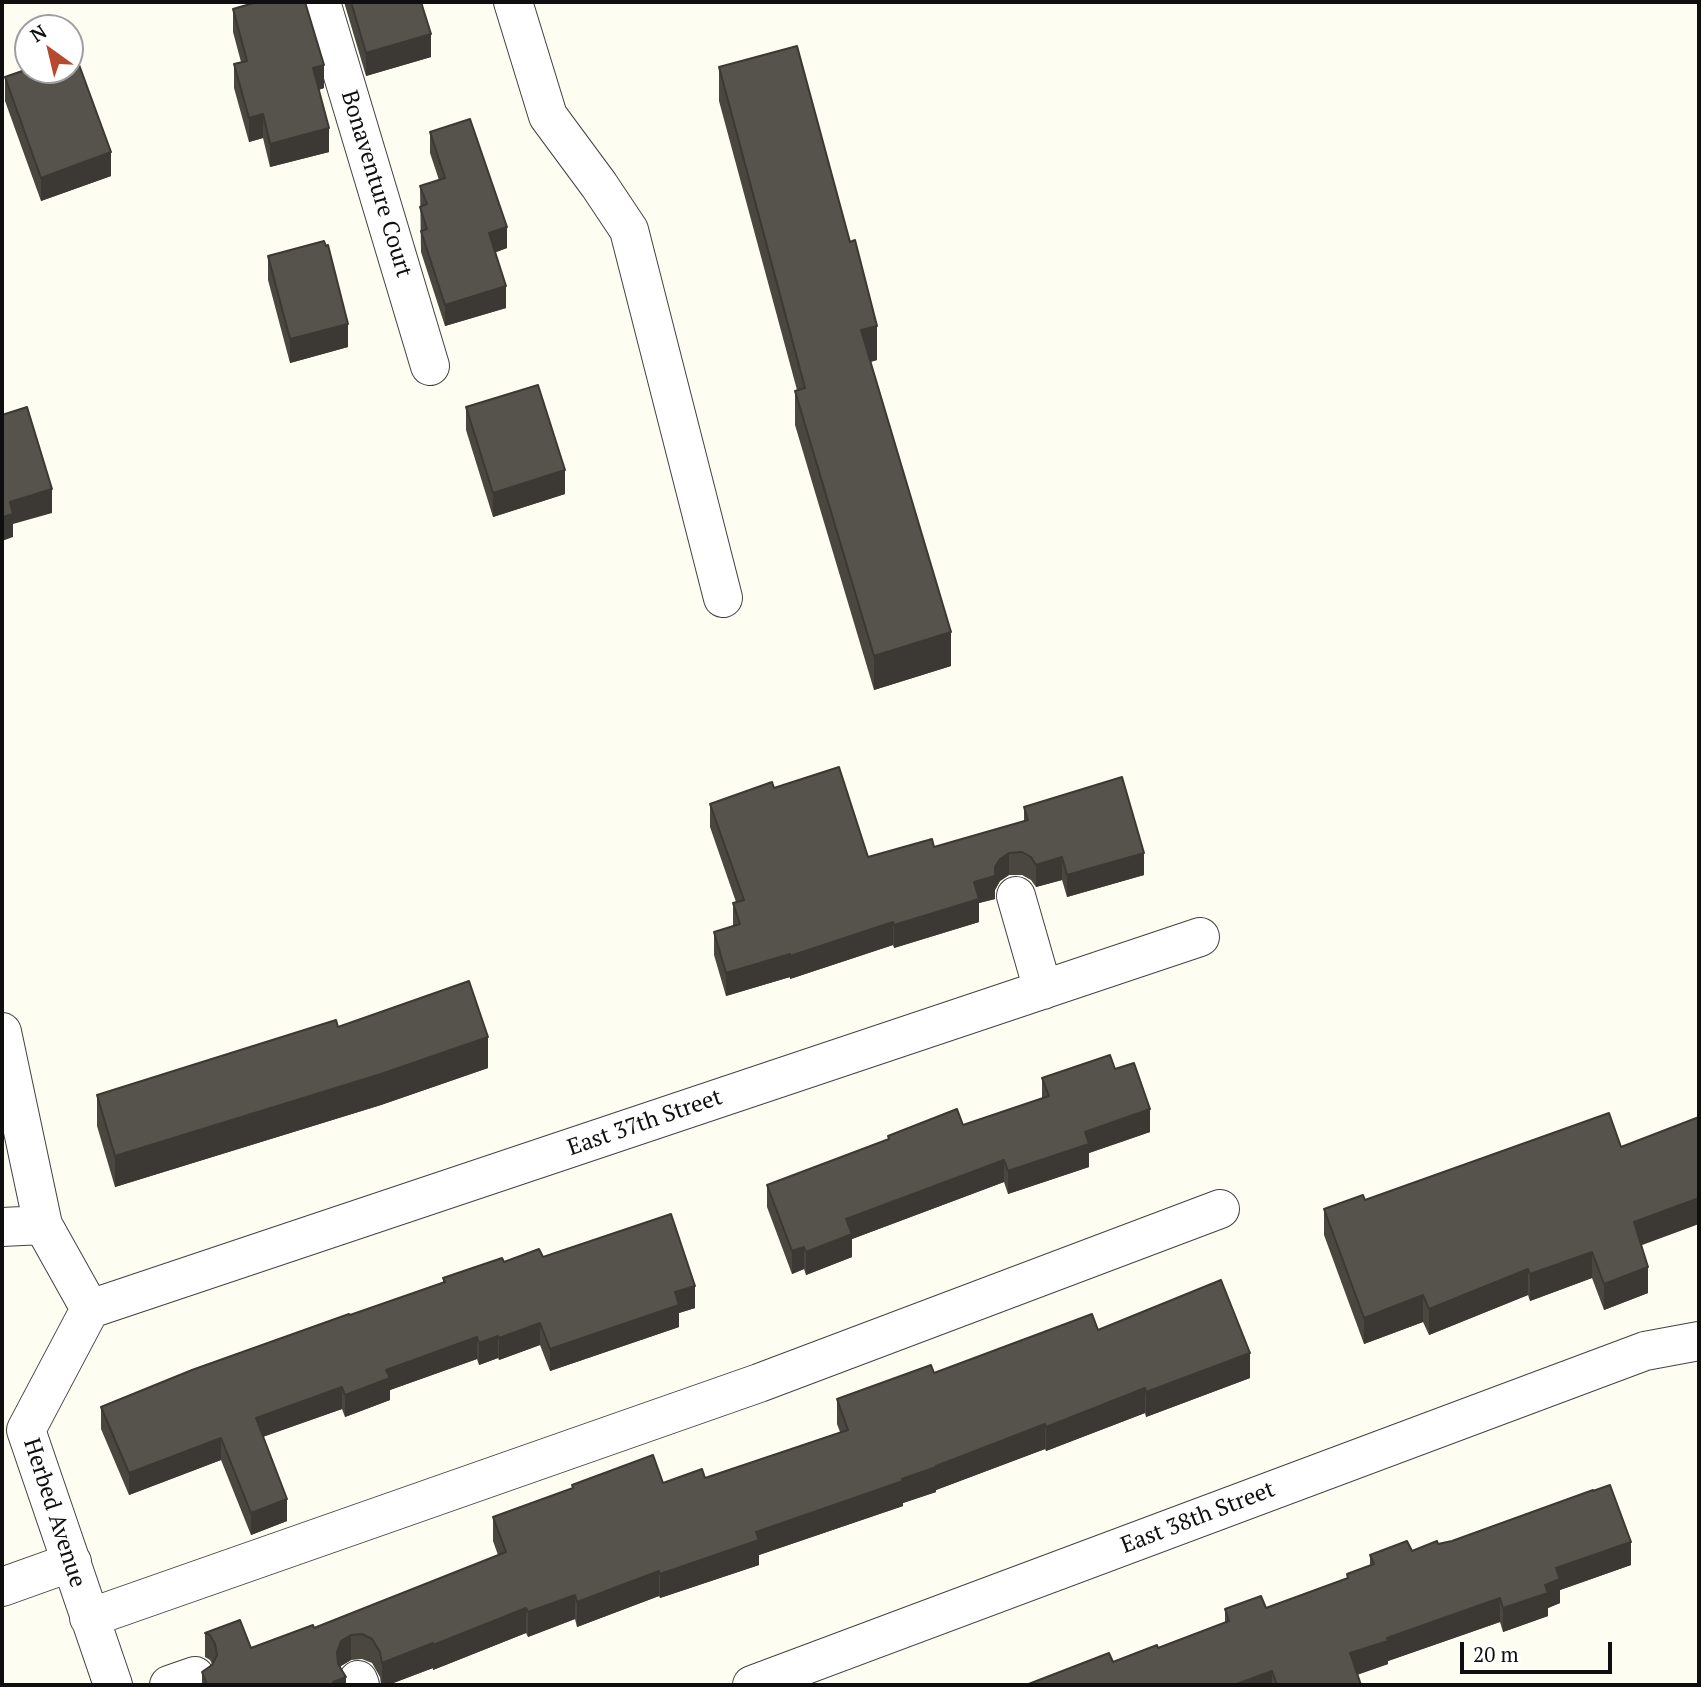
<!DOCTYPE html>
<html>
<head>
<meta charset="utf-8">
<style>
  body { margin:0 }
  #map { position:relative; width:1701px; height:1687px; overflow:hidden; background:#fdfef1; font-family:"PT Serif",serif }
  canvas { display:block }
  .frame { position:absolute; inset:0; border:4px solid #0f0f0f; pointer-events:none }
  .north { position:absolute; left:14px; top:14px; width:70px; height:70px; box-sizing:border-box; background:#fff; border:2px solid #9f9f9f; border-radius:50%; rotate:326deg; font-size:19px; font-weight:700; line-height:28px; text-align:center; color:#0f0f0f }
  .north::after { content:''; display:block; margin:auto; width:24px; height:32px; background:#b64a2f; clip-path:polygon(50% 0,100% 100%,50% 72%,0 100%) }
  .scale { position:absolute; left:1460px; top:1642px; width:152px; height:32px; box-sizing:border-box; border:4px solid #0f0f0f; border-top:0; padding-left:9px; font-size:21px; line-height:24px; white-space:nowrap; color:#0f0f0f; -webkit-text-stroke:5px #fff; paint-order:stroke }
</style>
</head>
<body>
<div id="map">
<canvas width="1701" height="1687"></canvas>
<div class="frame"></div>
<div class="north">N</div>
<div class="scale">20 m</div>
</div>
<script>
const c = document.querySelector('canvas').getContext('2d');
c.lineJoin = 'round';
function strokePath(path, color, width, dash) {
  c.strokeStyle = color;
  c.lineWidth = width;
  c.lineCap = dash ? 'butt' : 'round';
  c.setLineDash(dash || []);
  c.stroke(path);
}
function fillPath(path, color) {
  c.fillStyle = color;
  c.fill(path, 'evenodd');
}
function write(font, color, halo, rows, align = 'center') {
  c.font = font + ' "PT Serif",serif';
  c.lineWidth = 7;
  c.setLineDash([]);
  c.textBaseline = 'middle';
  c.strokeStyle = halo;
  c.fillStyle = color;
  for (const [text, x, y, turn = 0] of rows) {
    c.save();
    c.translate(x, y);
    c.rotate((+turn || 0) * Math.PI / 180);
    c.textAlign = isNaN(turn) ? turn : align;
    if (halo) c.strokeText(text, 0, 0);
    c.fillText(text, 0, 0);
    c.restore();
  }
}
const minor = new Path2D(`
  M 321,2 L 430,366
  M 513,2 L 548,116 L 599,185 L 629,230 L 723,598
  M 1016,896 L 1043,990
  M 2,1032 L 43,1225 L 90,1309 L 26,1430 L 113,1685
  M 2,1227 L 43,1225
  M 90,1309 L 1200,937
  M 2,1587 L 72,1562
  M 89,1618 L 759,1383 L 1220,1209
  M 358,1680 L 360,1685
  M 169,1685 L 195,1676
  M 752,1685 L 1645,1351 L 1699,1341`);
strokePath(minor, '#424242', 40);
strokePath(minor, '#fff', 38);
fillPath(new Path2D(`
  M 344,2 L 421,2 L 431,57 L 366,76 Z
  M 233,9 L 324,88 L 318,90 L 329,152 L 270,167 L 263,138 L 249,142 L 234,88 L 234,64 L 241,62 L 233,32 Z
  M 24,56 L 111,176 L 41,201 L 5,101 L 5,77 L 24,70 Z
  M 719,67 L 877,360 L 871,362 L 951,666 L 874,690 L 795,425 L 795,391 L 797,390 L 719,101 Z
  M 430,132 L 507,248 L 495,252 L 506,308 L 445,326 L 421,252 L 420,186 L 439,180 L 430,153 Z
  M 268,256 L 348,347 L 290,363 L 268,280 Z
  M 466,407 L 565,494 L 493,517 L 466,430 Z
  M 774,788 L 868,857 L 934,847 L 1024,821 L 1024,807 L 1144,875 L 1067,897 L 1062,880 L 1036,887 L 1031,880 L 1022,875 L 1009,875 L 1000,881 L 995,890 L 995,899 L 979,903 L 979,922 L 894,948 L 893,945 L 790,979 L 790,977 L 726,996 L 714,955 L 714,932 L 733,926 L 733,903 L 736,902 L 710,827 L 710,804 Z
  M 338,1027 L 488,1068 L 381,1105 L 115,1187 L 97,1126 L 97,1095 Z
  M 1115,1069 L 1150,1132 L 1089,1153 L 1089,1167 L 1008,1194 L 1004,1182 L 852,1239 L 852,1257 L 806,1275 L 804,1269 L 792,1274 L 767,1207 L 767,1185 L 888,1139 L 888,1136 L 963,1125 L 1042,1098 L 1042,1078 Z
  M 1365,1200 L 1641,1245 L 1648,1293 L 1604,1310 L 1592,1278 L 1530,1301 L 1528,1295 L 1429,1335 L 1423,1322 L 1364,1344 L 1324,1235 L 1324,1209 Z
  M 543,1257 L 695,1308 L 679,1313 L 679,1327 L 550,1371 L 540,1345 L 499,1360 L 498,1358 L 479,1365 L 477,1359 L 390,1390 L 390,1400 L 345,1417 L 342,1409 L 263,1437 L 287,1521 L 251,1535 L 221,1460 L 129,1495 L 101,1429 L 101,1407 L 350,1315 L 443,1282 L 443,1278 L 504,1262 Z
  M 1098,1330 L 1250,1378 L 1146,1417 L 1145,1413 L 1046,1451 L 1045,1449 L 936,1490 L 936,1492 L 903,1503 L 903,1506 L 759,1555 L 759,1565 L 660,1598 L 659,1596 L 577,1627 L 575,1619 L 528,1637 L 526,1633 L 433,1670 L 433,1668 L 388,1685 L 381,1685 L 380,1677 L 372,1663 L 362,1659 L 351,1660 L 341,1666 L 340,1668 L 346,1685 L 202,1685 L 202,1672 L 212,1664 L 210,1660 L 205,1657 L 205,1633 L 251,1648 L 314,1628 L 498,1555 L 493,1541 L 493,1517 L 572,1488 L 572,1485 L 663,1483 L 705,1478 L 840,1432 L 837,1424 L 837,1399 Z
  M 1438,1544 L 1631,1565 L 1560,1590 L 1560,1603 L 1548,1608 L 1548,1616 L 1503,1632 L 1500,1622 L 1388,1661 L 1388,1664 L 1357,1675 L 1361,1685 L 1026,1685 L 1113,1662 L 1158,1648 L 1225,1623 L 1225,1609 L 1266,1608 L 1347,1578 L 1347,1574 L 1370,1566 L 1370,1555 L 1412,1551 Z`), '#4a4741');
fillPath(new Path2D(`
  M 431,34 L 431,57 L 366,76 L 366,53 Z
  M 324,65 L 324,88 L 313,92 L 313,68 Z
  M 263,114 L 263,138 L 249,142 L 249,118 Z
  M 329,128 L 329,152 L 270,167 L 270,144 Z
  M 111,152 L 111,176 L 41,201 L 41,178 Z
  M 507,227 L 507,248 L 489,255 L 489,233 Z
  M 506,286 L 506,308 L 445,326 L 445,305 Z
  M 348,324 L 348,347 L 290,363 L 290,339 Z
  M 877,326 L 877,360 L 861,364 L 861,330 Z
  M 565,470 L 565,494 L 493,517 L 493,493 Z
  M 52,489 L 52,513 L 13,524 L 13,537 L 2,541 L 2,517 L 10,502 Z
  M 951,632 L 951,666 L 874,690 L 874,656 Z
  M 1009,853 L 1009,875 L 1000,881 L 995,890 L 995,899 L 979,903 L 979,922 L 894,948 L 894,925 L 974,882 L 995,867 L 1000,859 Z
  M 1144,853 L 1144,875 L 1067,897 L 1067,875 Z
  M 1062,857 L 1062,880 L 1036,887 L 1036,865 Z
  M 893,922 L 893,945 L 790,979 L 790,956 Z
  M 790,954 L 790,977 L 726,996 L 726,973 Z
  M 488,1037 L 488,1068 L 381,1105 L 115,1187 L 115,1156 Z
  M 1150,1109 L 1150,1132 L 1089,1153 L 1089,1167 L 1008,1194 L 1008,1171 L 1085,1132 Z
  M 1004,1160 L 1004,1182 L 852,1239 L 852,1257 L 806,1275 L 806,1252 L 846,1219 Z
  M 1699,1198 L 1699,1224 L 1634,1248 L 1634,1222 Z
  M 804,1247 L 804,1269 L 792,1274 L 792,1251 Z
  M 1592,1252 L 1592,1278 L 1530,1301 L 1530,1274 Z
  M 1648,1267 L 1648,1293 L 1604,1310 L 1604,1284 Z
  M 1528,1269 L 1528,1295 L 1429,1335 L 1429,1309 Z
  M 695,1286 L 695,1308 L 679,1313 L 679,1327 L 550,1371 L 550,1349 L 675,1292 Z
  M 1423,1295 L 1423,1322 L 1364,1344 L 1364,1318 Z
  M 540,1323 L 540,1345 L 499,1360 L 499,1338 Z
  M 498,1336 L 498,1358 L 479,1365 L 479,1343 Z
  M 477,1337 L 477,1359 L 390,1390 L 390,1400 L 345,1417 L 345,1395 L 386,1370 Z
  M 1250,1353 L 1250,1378 L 1146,1417 L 1146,1392 Z
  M 342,1387 L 342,1409 L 256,1439 L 256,1418 Z
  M 1145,1388 L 1145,1413 L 1046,1451 L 1046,1427 Z
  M 1045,1424 L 1045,1449 L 936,1490 L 936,1492 L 903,1503 L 903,1506 L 759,1555 L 759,1565 L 660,1598 L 660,1574 L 756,1532 L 902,1479 Z
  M 221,1438 L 221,1460 L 129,1495 L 129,1473 Z
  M 287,1499 L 287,1521 L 251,1535 L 251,1513 Z
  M 1631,1542 L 1631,1565 L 1560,1590 L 1560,1603 L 1548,1608 L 1548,1616 L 1503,1632 L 1503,1608 L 1545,1585 L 1556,1568 Z
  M 659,1571 L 659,1596 L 577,1627 L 577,1602 Z
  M 575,1595 L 575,1619 L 528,1637 L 528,1612 Z
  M 1500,1598 L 1500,1622 L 1388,1661 L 1388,1664 L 1350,1677 L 1350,1653 L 1387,1638 Z
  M 526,1608 L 526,1633 L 433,1670 L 433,1645 Z
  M 351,1635 L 351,1660 L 341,1666 L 337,1676 L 337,1652 L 341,1641 Z
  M 433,1643 L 433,1668 L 388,1685 L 382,1685 L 382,1663 Z
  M 1272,1671 L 1272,1685 L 1234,1685 Z
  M 346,1677 L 346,1685 L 333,1685 L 333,1682 Z`), '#3c3935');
const building = new Path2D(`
  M 257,2 L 305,2 L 324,65 L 313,68 L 329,128 L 270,144 L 263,114 L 249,118 L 234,64 L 247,61 L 233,9 Z
  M 351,2 L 421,2 L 431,34 L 366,53 Z
  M 70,40 L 111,152 L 41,178 L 5,77 L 28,69 L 28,70 L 70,70 Z
  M 797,46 L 850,242 L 855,240 L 877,326 L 861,330 L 951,632 L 874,656 L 795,391 L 805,388 L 719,67 Z
  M 28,55 L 28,67 L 24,56 Z
  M 470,119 L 507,227 L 489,233 L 506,286 L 445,305 L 421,231 L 427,229 L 420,207 L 427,204 L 420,186 L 445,178 L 430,132 Z
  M 324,241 L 326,246 L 328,245 L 348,324 L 290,339 L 268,256 Z
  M 538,385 L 565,470 L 493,493 L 466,407 Z
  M 27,407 L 52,489 L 10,502 L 13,514 L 2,517 L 2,415 Z
  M 839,767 L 868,857 L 932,839 L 934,847 L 1028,820 L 1024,807 L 1122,777 L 1144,853 L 1067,875 L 1062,857 L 1036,865 L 1031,857 L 1022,852 L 1009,853 L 1000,859 L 995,867 L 995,876 L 974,882 L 979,899 L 894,925 L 893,922 L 790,956 L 790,954 L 726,973 L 714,932 L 740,924 L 733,903 L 744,900 L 710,804 L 772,782 L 774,788 Z
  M 469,981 L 488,1037 L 381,1074 L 115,1156 L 97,1095 L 336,1020 L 338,1027 Z
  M 1110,1055 L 1115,1069 L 1134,1063 L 1150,1109 L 1085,1132 L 1089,1144 L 1008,1171 L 1004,1160 L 846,1219 L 852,1234 L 806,1252 L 804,1247 L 792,1251 L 767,1185 L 889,1139 L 888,1136 L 957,1109 L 963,1125 L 1049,1096 L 1042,1078 Z
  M 1609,1113 L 1621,1147 L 1699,1117 L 1699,1198 L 1634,1222 L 1648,1267 L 1604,1284 L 1592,1252 L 1530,1274 L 1528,1269 L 1429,1309 L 1423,1295 L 1364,1318 L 1324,1209 L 1363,1195 L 1365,1200 Z
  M 671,1214 L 695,1286 L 675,1292 L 679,1305 L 550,1349 L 540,1323 L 499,1338 L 498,1336 L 479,1343 L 477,1337 L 386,1370 L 390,1378 L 345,1395 L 342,1387 L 256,1418 L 287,1499 L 251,1513 L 221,1438 L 129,1473 L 101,1407 L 192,1370 L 349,1314 L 350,1315 L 445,1282 L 443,1278 L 502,1258 L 504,1262 L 539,1249 L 543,1257 Z
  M 1221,1280 L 1250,1353 L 1146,1392 L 1145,1388 L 1046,1427 L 1045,1424 L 936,1466 L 936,1467 L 902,1479 L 903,1481 L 756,1532 L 759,1540 L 660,1574 L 659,1571 L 577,1602 L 575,1595 L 528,1612 L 526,1608 L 433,1645 L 433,1643 L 382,1663 L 380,1652 L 372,1639 L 362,1634 L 351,1635 L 341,1641 L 337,1652 L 338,1664 L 346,1677 L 333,1682 L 334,1685 L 207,1685 L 202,1672 L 212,1665 L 217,1655 L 215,1644 L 210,1635 L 205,1633 L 240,1620 L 251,1648 L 313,1625 L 314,1628 L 506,1552 L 493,1517 L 573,1488 L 572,1485 L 653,1455 L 663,1483 L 702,1469 L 705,1478 L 848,1430 L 837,1399 L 931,1365 L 934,1373 L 1092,1314 L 1098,1330 Z
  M 1610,1485 L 1631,1542 L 1556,1568 L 1560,1579 L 1545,1585 L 1548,1593 L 1503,1608 L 1500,1598 L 1387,1638 L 1388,1641 L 1350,1653 L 1361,1685 L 1277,1685 L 1272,1671 L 1234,1685 L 1026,1685 L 1109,1653 L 1113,1662 L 1157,1645 L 1158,1648 L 1229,1621 L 1225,1609 L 1261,1596 L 1266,1608 L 1348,1578 L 1347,1574 L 1374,1564 L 1370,1555 L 1407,1541 L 1412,1551 L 1437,1541 L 1438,1544 L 1452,1541 L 1593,1490 L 1593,1491 Z`);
fillPath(building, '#56524c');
strokePath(building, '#3c3935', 2);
write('23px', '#0f0f0f', '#fff', [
  ["Bonaventure Court",376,184,73],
  ["East 37th Street",645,1123,-19],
  ["Herbed Avenue",54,1513,72],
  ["East 38th Street",1198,1518,-21]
]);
</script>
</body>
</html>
